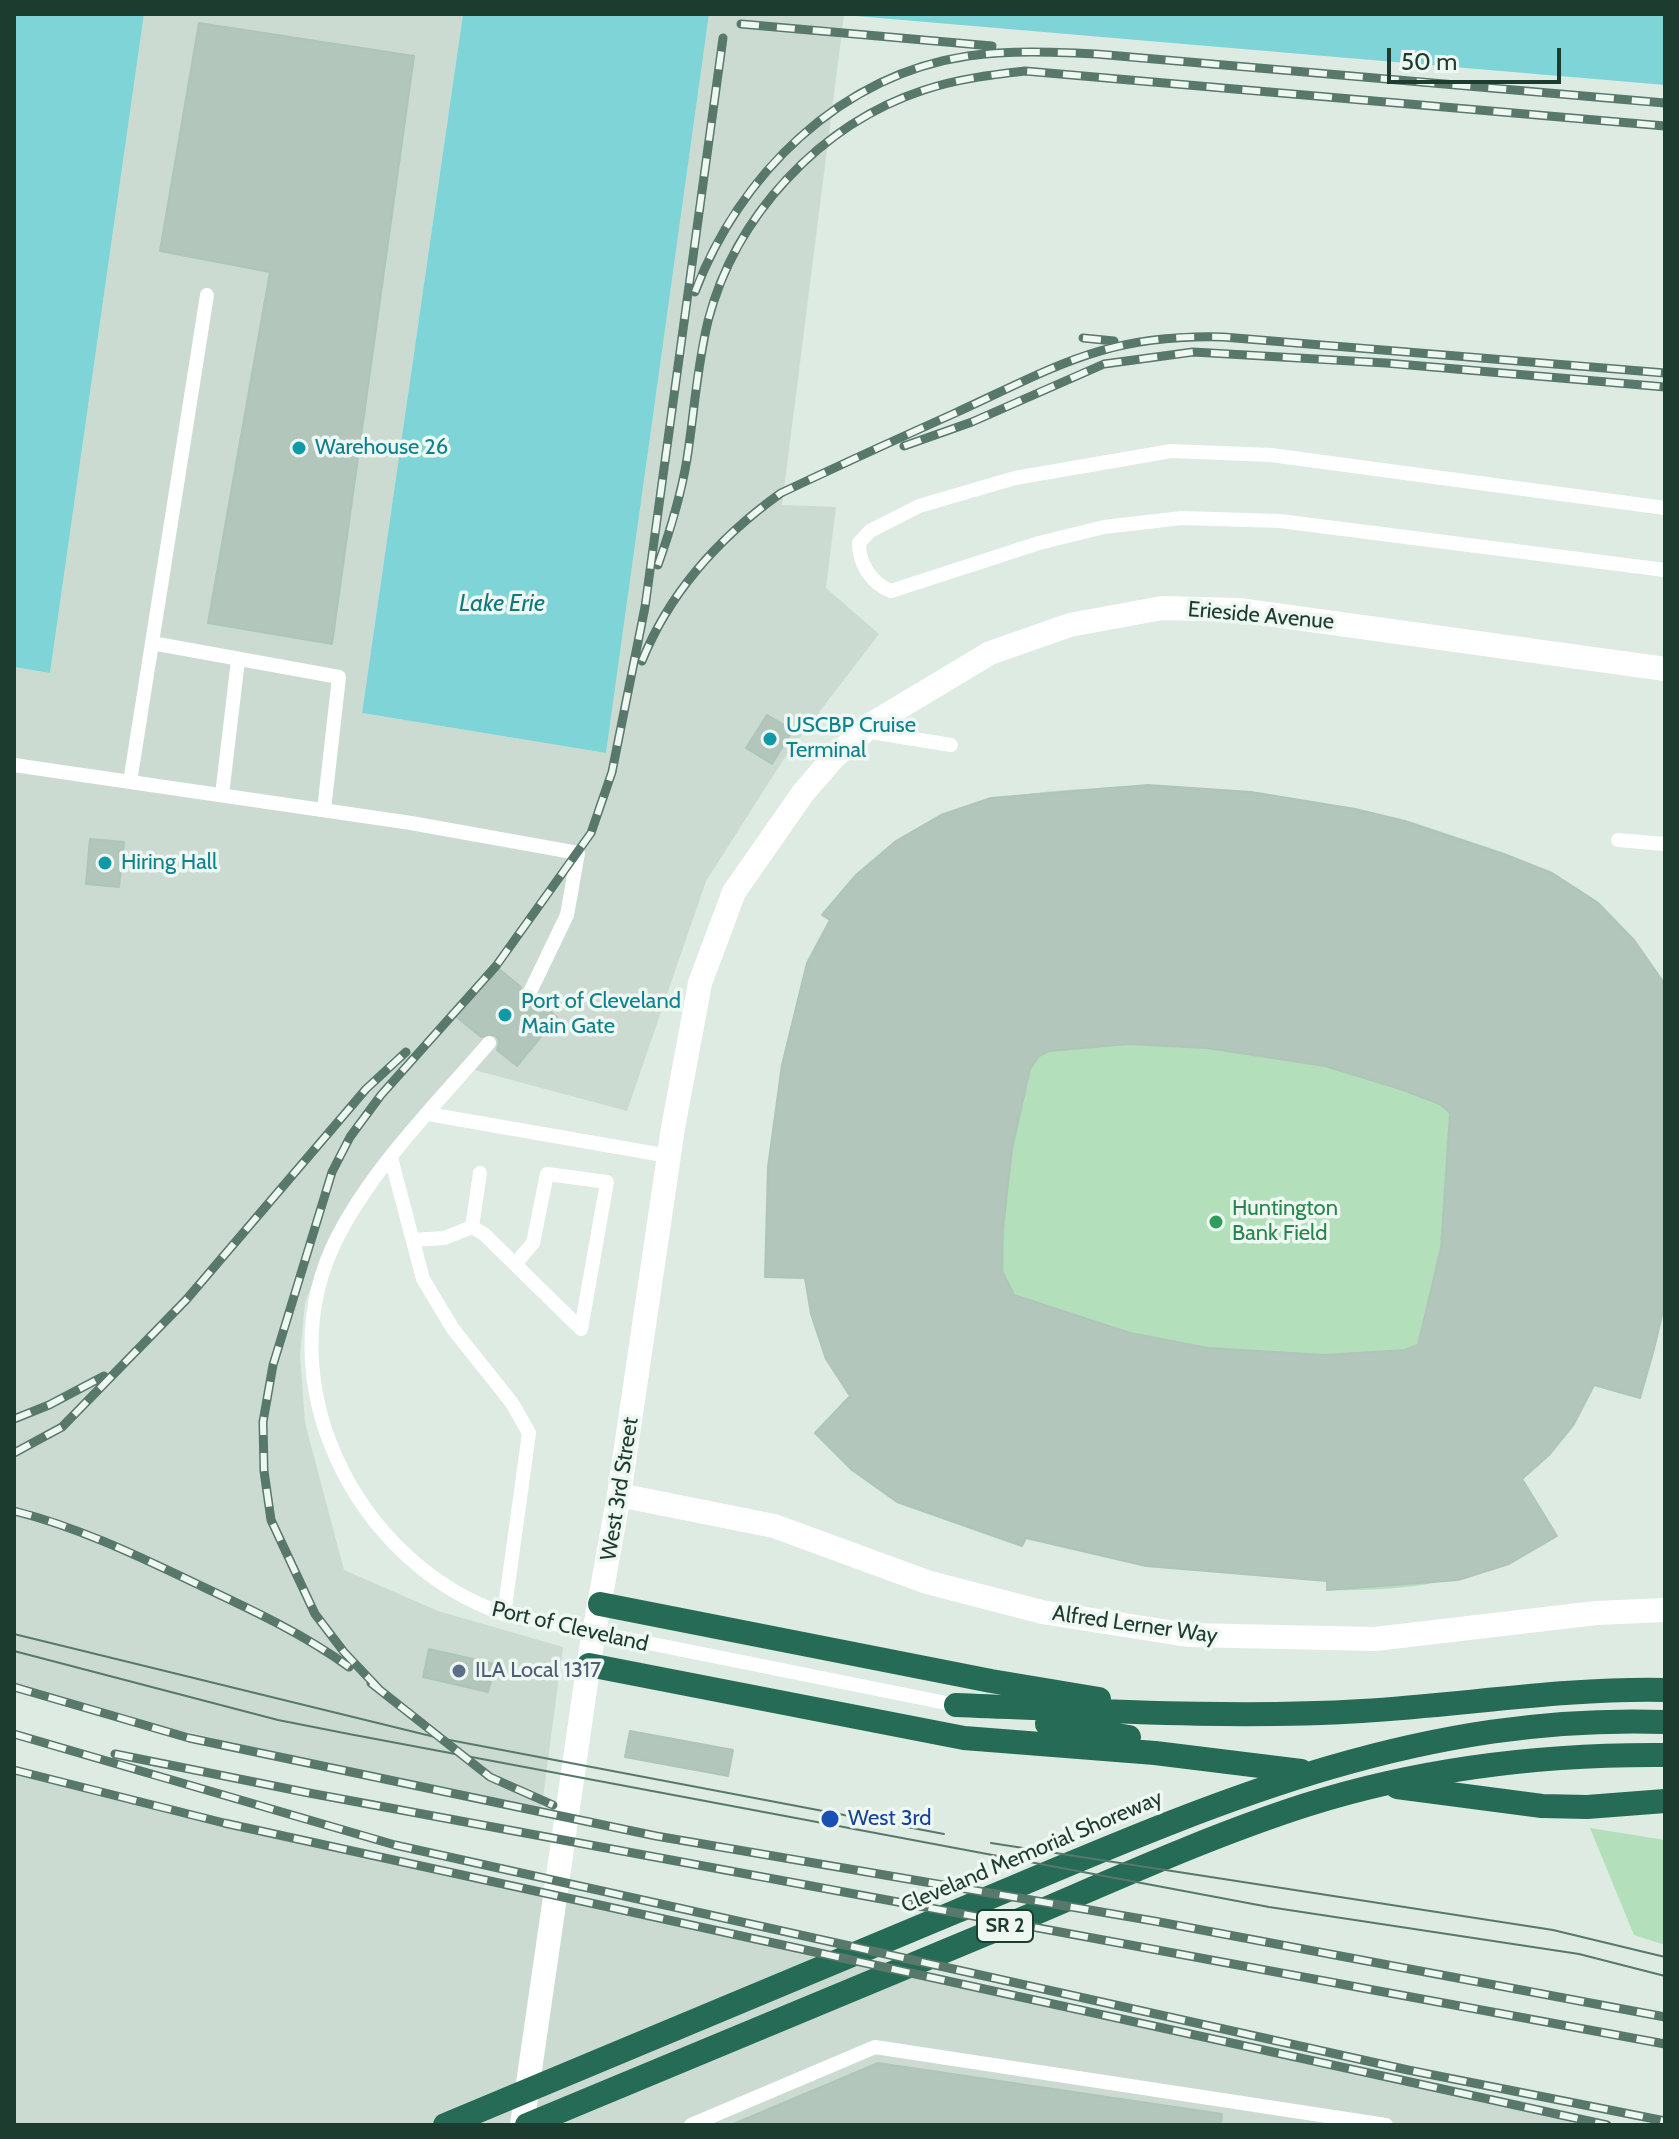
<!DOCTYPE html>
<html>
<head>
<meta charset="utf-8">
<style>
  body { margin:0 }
  #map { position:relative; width:1679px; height:2139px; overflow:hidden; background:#ddebe3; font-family:Cabin,sans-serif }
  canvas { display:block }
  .frame { position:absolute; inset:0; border:16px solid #1d3c30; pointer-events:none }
  .scale { position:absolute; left:1387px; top:48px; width:174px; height:36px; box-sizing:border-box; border:4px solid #1d3c30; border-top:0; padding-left:10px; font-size:24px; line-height:28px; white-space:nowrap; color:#1d3c30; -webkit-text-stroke:6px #eef7f2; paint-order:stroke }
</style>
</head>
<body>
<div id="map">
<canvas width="1679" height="2139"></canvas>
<div class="frame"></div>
<div class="scale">50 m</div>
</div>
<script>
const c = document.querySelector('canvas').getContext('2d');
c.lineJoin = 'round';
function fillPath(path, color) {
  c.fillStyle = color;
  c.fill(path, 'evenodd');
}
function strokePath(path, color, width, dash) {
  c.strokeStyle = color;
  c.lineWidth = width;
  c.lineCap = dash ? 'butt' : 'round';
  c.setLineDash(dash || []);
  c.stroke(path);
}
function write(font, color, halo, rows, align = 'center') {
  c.font = font + ' Cabin,sans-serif';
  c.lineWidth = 7;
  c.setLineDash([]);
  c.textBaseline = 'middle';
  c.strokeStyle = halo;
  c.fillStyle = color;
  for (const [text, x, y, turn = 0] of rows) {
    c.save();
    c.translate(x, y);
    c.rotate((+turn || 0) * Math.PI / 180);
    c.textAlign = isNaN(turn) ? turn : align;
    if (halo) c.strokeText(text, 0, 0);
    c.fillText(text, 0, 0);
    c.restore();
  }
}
fillPath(new Path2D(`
  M 144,14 L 463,14 L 362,713 L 606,753 L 709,14 L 844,15 L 782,505 L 836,507 L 826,588 L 879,634 L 787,754 L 706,881 L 627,1111 L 467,1068 L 331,1237 L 305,1303 L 300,1355 L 305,1423 L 344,1570 L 438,1611 L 563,1647 L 541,1812 L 72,1706 L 14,1687 L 14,667 L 50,673 Z
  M 14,1770 L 224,1823 L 1607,2125 L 14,2125 Z`), '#cbdbd2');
fillPath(new Path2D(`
  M 1148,785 C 1284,792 1421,811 1544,875 C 1561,884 1583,892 1598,904 C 1625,925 1644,954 1664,983 L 1665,1302 L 1640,1398 L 1594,1385 C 1575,1423 1554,1451 1522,1479 L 1557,1536 C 1484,1581 1411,1592 1327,1590 L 1326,1581 L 1146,1566 L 1026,1538 L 1022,1546 L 897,1502 L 852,1470 L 815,1433 L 850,1395 C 822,1354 813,1328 805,1278 L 765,1277 L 768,1167 L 782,1065 L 807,963 L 830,920 L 822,915 C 928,792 994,794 1148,785 Z
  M 1590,1828 L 1665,1840 L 1665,1945 L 1634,1935 Z`), '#b3dfba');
fillPath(new Path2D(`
  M 14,14 L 144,14 L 50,673 L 14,667 Z
  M 463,14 L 709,14 L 606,753 L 362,713 Z
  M 836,14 L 1665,14 L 1665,85 L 844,15 Z`), '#7ed4d7');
const building = new Path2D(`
  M 199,23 L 414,56 L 332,644 L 208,623 L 270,272 L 160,251 Z
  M 767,715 L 793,730 L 772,764 L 746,748 Z
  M 1148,785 L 1251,792 L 1355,809 L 1405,821 L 1504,854 L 1552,873 L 1597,902 L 1634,940 L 1664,983 L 1665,1302 L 1654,1349 L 1640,1398 L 1594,1385 L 1574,1424 L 1549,1455 L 1522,1479 L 1557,1536 L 1509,1564 L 1458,1580 L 1327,1590 L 1327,1581 L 1146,1566 L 1026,1538 L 1022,1546 L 897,1502 L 852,1470 L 815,1433 L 850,1396 L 826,1359 L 811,1314 L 805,1278 L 765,1277 L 768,1167 L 782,1065 L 807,963 L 830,920 L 822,915 L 856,875 L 896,841 L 941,815 L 991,798 ZM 1128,1044 L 1207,1048 L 1325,1066 L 1400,1089 L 1440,1104 L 1450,1113 L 1441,1248 L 1418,1345 L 1404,1350 L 1325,1355 L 1208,1348 L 1130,1333 L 1014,1295 L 1002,1271 L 1003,1229 L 1012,1149 L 1030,1069 L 1039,1056 L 1049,1051 Z
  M 90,839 L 124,842 L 119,887 L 86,884 Z
  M 493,964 L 521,987 L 519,996 L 524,1003 L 537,1000 L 557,1017 L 517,1066 L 497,1050 L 499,1041 L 495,1035 L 481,1037 L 453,1014 Z
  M 429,1649 L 495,1664 L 488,1692 L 423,1677 Z
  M 630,1731 L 733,1750 L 728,1776 L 625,1757 Z
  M 878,2063 L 1222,2114 L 1221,2125 L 731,2125 Z`);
fillPath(building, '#b2c6bc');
strokePath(building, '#afc5b9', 2);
strokePath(new Path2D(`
  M 1665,508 L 1271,455 L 1171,451 L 1015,478 L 919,506 L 870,531 L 859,543 C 859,564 871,583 891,591 L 1039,543 L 1104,527 L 1182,518 L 1280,521 L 1665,570
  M 152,643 L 339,677 L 324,810
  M 865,731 L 951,745
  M 14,765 L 411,823 L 578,853 L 567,915 L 529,994
  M 130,782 L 207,295
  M 222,795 L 238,660
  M 1618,840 L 1665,844
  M 489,1043 C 438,1102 375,1165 339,1234 C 262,1379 356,1564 504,1614 L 956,1705
  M 428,1114 L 669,1156
  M 391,1158 L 423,1279 L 453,1329 L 512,1403 L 529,1433 L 504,1614
  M 472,1227 L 484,1234 L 581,1329 L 607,1182 L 547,1174 L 533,1243 L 515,1264
  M 413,1240 L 444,1238 L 472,1227 L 480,1173
  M 691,2125 L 875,2047 L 1386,2125`), '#fff', 14);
strokePath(new Path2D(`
  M 619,1495 L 774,1526 L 927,1582 L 1042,1612 L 1188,1635 L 1375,1639 L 1596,1613 L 1665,1610`), '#fff', 24);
strokePath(new Path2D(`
  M 522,2125 L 590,1655 L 619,1495 L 673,1128 L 700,983 L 734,892 L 803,793 L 835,756 L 875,722 L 990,653 L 1070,625 L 1162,608 L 1239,610 L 1665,669`), '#fff', 24);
strokePath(new Path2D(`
  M 600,1604 L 991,1681 L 1099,1699
  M 589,1665 L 964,1738 L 1155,1753 L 1301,1771
  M 956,1705 C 1091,1710 1227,1719 1362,1711 C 1464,1705 1563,1688 1665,1690
  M 1047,1724 L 1129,1737
  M 1397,1787 L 1542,1806 L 1587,1807 L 1665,1801
  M 445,2125 C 615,2054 785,1983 955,1912 C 1190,1814 1402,1713 1665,1722
  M 527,2125 C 680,2061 833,1998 986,1934 C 1092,1890 1197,1840 1306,1805 C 1423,1768 1544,1754 1665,1755`), '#266b55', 24);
strokePath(new Path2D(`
  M 14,1634 L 439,1738 L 944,1834
  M 14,1651 L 278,1720 L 349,1734 L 1269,1907 L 1579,1954 L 1665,1976
  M 991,1843 L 1553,1930 L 1665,1957`), '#57786b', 2);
const rail = new Path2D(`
  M 741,24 L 992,46
  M 695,292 C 739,175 840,75 968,56 C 1011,50 1053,52 1096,54 L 1665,103
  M 1083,338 L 1114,341
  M 904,446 L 972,422 L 1104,364 L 1193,352 L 1386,363 L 1665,387
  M 658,565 C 670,531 681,495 687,459 C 694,414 697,366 708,321 C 735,216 820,124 924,90 C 957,79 990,75 1025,71 L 1665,126
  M 642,661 C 670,591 721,536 781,493 C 838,466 895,440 953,414 C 1056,367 1104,334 1223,337 L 1665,373
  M 14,1419 L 49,1405 L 104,1376
  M 14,1453 L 62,1427 L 186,1300 L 366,1089 L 406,1052
  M 14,1511 C 78,1527 138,1556 197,1584 C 250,1609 302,1633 349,1667
  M 371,1683 L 490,1777 L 553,1805
  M 14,1687 L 189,1738 L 656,1836 L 1154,1921 L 1665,2017
  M 379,1689 L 344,1652 L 315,1614 L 271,1520 L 264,1471 L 263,1422 L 273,1365 L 332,1172 L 350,1137 L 381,1095 L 496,966 L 591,833 L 612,772 L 645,607 L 723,38
  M 14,1734 L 395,1845 L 1408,2070 L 1665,2121
  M 115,1754 L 309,1793 L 1665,2044
  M 14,1770 L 224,1823 L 1607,2125`);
strokePath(rail, '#57786b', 9);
strokePath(rail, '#eef7f2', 6, [18]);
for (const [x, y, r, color] of [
  [299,448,8,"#0f9aa8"],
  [770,739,8,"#0f9aa8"],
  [105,863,8,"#0f9aa8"],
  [505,1015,8,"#0f9aa8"],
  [1216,1222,8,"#2e9e5b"],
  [459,1671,8,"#5c6f8a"],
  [830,1819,10,"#1a4fb4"]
]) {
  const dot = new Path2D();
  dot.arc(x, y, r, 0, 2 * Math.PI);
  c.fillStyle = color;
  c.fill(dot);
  strokePath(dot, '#eef7f2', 3);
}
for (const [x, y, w] of [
  [1005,1926,56]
]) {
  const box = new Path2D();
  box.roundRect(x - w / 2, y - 16, w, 32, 6);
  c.fillStyle = '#eef7f2';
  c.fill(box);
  strokePath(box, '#1d3c30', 2);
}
write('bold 20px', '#1d3c30', null, [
  ["SR 2",1005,1926]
]);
write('22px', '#0d838f', '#eef7f2', [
  ["Warehouse 26",315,448],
  ["USCBP Cruise",786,726],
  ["Terminal",786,751],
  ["Hiring Hall",121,863],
  ["Port of Cleveland",521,1002],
  ["Main Gate",521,1027]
], 'left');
write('22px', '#1d3c30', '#eef7f2', [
  ["Erieside Avenue",1261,616,5],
  ["West 3rd Street",620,1489,-81],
  ["Alfred Lerner Way",1135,1625,8],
  ["Port of Cleveland",570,1627,13],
  ["Cleveland Memorial Shoreway",1032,1852,-23]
]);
write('22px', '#27864d', '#eef7f2', [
  ["Huntington",1232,1209],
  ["Bank Field",1232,1234]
], 'left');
write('22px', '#4e5e75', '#eef7f2', [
  ["ILA Local 1317",475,1671]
], 'left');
write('22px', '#164399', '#eef7f2', [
  ["West 3rd",848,1819]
], 'left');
write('italic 24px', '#12787d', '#eef7f2', [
  ["Lake Erie",502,604]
]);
</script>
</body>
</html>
